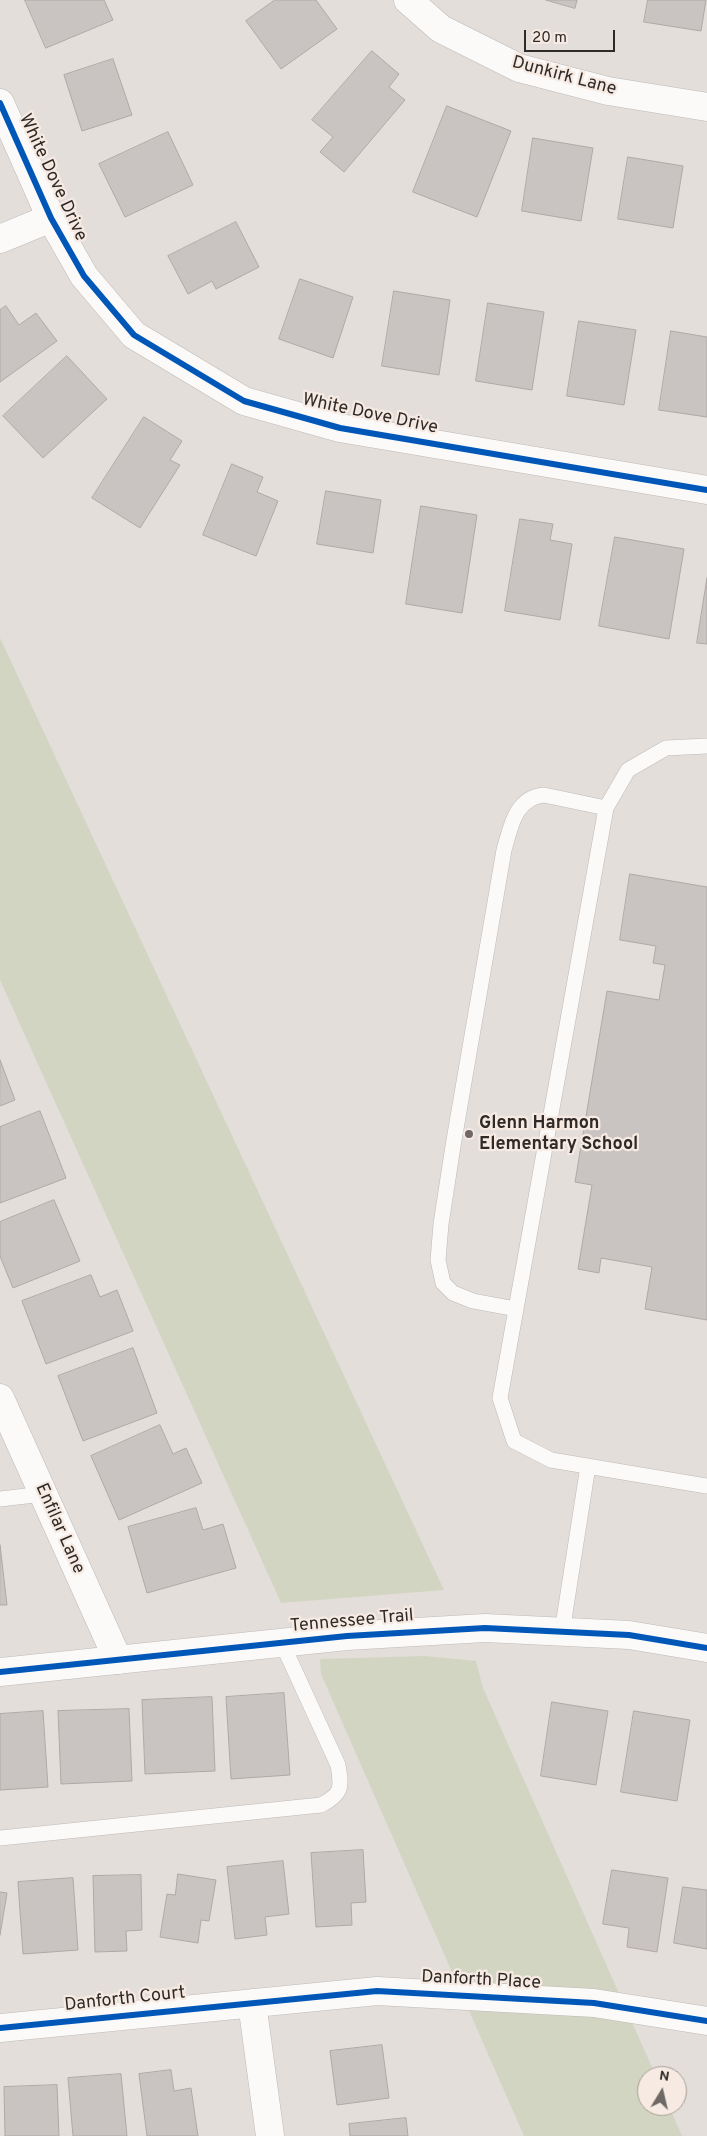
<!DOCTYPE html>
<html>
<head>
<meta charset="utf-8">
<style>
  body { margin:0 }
  #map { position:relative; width:707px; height:2136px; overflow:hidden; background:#e4deda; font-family:Overpass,sans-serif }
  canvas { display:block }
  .north { position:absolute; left:637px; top:2066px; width:50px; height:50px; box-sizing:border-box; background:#f6eae2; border:1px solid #a69d97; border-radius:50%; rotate:9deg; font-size:14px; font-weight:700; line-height:20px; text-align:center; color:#2f2a27 }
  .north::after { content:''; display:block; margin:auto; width:18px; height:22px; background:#6e6966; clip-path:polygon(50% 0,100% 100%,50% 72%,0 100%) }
  .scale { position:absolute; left:524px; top:30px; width:91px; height:22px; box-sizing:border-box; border:2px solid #2f2a27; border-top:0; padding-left:6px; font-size:15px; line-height:18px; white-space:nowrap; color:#2f2a27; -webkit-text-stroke:4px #f6eae2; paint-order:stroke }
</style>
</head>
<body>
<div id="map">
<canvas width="707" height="2136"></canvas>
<div class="north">N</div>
<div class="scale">20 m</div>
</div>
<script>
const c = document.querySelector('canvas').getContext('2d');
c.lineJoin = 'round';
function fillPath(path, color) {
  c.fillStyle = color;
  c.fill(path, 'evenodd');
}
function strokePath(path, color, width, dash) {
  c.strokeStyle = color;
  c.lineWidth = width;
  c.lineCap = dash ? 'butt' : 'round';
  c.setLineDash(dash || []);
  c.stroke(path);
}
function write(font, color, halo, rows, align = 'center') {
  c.font = font + ' Overpass,sans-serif';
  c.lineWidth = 4.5;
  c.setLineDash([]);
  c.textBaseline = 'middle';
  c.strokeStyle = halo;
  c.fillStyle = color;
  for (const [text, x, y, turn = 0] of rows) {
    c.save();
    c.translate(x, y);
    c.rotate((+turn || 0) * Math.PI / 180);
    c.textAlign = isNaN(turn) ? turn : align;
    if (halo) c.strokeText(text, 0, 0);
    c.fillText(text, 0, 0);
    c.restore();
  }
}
fillPath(new Path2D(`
  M 0,638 L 444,1590 L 281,1603 L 0,980 Z
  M 425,1656 L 476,1661 L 483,1688 L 656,2076 L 647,2076 L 647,2106 L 669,2106 L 682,2136 L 524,2136 L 321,1674 L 320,1659 Z`), '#d3d5c3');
const building = new Path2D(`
  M 25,0 L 104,0 L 113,20 L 46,48 Z
  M 275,0 L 316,0 L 337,29 L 281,69 L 246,21 Z
  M 546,0 L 577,0 L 575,8 Z
  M 648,0 L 706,0 L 701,31 L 644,22 Z
  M 372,51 L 399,74 L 389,87 L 405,100 L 344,172 L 320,152 L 333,137 L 312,120 Z
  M 113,59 L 132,115 L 82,131 L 64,75 Z
  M 447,106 L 511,131 L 477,217 L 413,192 Z
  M 168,132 L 193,185 L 125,217 L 99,164 Z
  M 533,138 L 593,148 L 581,221 L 522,211 Z
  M 628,157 L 683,166 L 673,228 L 618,219 Z
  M 236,222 L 259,267 L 216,289 L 212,281 L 188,294 L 168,256 Z
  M 300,279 L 353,297 L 333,358 L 279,339 Z
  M 394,291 L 450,300 L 439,375 L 382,366 Z
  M 488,303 L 544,312 L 532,390 L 476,381 Z
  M 6,306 L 19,325 L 36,313 L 57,341 L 0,382 L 0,310 Z
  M 579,321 L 636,330 L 624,405 L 567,396 Z
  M 671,331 L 707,337 L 707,417 L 659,410 Z
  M 67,356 L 107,399 L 43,458 L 3,416 Z
  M 144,417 L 182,441 L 170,460 L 180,465 L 140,528 L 92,498 Z
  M 232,464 L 263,477 L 257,492 L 278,501 L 256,556 L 203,535 Z
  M 326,491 L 381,500 L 373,553 L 317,544 Z
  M 421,506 L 477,515 L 462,613 L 406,604 Z
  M 520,519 L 553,524 L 550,540 L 572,544 L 560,620 L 505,611 Z
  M 615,537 L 684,549 L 669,639 L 599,626 Z
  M 707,578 L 707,644 L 697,643 Z
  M 630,874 L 707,887 L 707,1320 L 645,1309 L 652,1267 L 601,1258 L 599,1273 L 578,1269 L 592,1185 L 575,1182 L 607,991 L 659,1000 L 665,965 L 653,963 L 656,946 L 620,940 Z
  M 0,1060 L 15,1100 L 0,1106 Z
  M 40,1111 L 66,1178 L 0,1203 L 0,1127 Z
  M 54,1200 L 80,1261 L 13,1288 L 0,1256 L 0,1222 Z
  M 91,1275 L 100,1297 L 117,1290 L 133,1331 L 46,1364 L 22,1301 Z
  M 133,1348 L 157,1413 L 83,1441 L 58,1376 Z
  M 160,1425 L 173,1454 L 186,1448 L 202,1483 L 119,1520 L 91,1456 Z
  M 196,1508 L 203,1530 L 223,1524 L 236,1568 L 147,1593 L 128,1527 Z
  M 0,1545 L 7,1605 L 0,1605 Z
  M 284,1693 L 290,1775 L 231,1779 L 226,1697 Z
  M 212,1697 L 215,1771 L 145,1774 L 142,1700 Z
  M 552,1702 L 608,1711 L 596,1785 L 541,1776 Z
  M 129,1709 L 132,1781 L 61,1784 L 58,1711 Z
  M 43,1711 L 48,1787 L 0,1790 L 0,1714 Z
  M 634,1711 L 690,1720 L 677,1801 L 621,1792 Z
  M 363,1850 L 366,1902 L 351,1903 L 352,1925 L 316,1927 L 311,1853 Z
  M 283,1861 L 289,1914 L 265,1917 L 267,1935 L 235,1939 L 227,1867 Z
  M 612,1870 L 668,1878 L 657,1952 L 627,1947 L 629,1928 L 603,1924 Z
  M 178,1874 L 216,1880 L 209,1921 L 201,1920 L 198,1943 L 160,1937 L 167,1894 L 175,1895 Z
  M 141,1875 L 142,1930 L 126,1931 L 127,1951 L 95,1952 L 93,1876 Z
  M 73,1878 L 78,1950 L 23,1954 L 18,1882 Z
  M 683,1887 L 707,1890 L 707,1949 L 674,1943 Z
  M 0,1892 L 7,1893 L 0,1935 Z
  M 382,2045 L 389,2098 L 337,2105 L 330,2051 Z
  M 171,2070 L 174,2091 L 191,2088 L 198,2136 L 147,2136 L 139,2074 Z
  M 121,2074 L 127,2136 L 73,2136 L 68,2078 Z
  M 57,2085 L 59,2136 L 5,2136 L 4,2087 Z
  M 406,2118 L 408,2136 L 350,2136 L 349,2124 Z`);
fillPath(building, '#c9c4c2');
strokePath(building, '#aea9a7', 1);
const service = new Path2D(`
  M 707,746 L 666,748 L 628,770 L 606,808 L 500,1398 L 514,1441 L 551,1460 L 707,1486
  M 516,1309 L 473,1301 L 453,1293 L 443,1283 L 438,1260 L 441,1224 L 453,1146 L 504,850 C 511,826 515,798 544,795 L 606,808
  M 0,1499 L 43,1494
  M 562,1632 L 588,1466
  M 0,1838 L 321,1805 C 342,1794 342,1788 338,1765 L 282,1643`);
const minor = new Path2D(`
  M 408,0 L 441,29 L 519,68 L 608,91 L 707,107
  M 0,103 L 51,218 L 84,276 L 134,335 L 244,401 L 340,428 L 707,490
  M 0,239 L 51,218
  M 0,1398 L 118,1660
  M 252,2003 L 270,2136
  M 0,2028 L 377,1991 L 594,2003 L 707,2021`);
const tertiary = new Path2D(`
  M 0,1672 L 347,1636 L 485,1628 L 629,1635 L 707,1648`);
strokePath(service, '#beb9b6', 16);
strokePath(minor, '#beb9b6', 29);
strokePath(tertiary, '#beb9b6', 29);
strokePath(service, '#fbfaf9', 15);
strokePath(minor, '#fbfaf9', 28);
strokePath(tertiary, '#fbfaf9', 28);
strokePath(new Path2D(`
  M 0,103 L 51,218 L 84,276 L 134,335 L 244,401 L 340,428 L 707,490
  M 0,1672 L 347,1636 L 485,1628 L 629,1635 L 707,1648
  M 0,2028 L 377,1991 L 594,2003 L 707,2021`), '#0057b8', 6);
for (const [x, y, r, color] of [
  [469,1134,5,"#6e6966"]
]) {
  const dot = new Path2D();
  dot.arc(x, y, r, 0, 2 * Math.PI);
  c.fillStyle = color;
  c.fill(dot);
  strokePath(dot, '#f6eae2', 2);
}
write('18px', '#2f2a27', '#f6eae2', [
  ["Dunkirk Lane",564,77,15],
  ["White Dove Drive",52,178,65],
  ["White Dove Drive",370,415,12],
  ["Enfilar Lane",59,1529,66],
  ["Tennessee Trail",352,1622,-5],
  ["Danforth Place",481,1981,3],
  ["Danforth Court",125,2000,-6]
]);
write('bold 18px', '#2f2a27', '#f6eae2', [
  ["Glenn Harmon",479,1124],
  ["Elementary School",479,1145]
], 'left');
</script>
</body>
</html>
